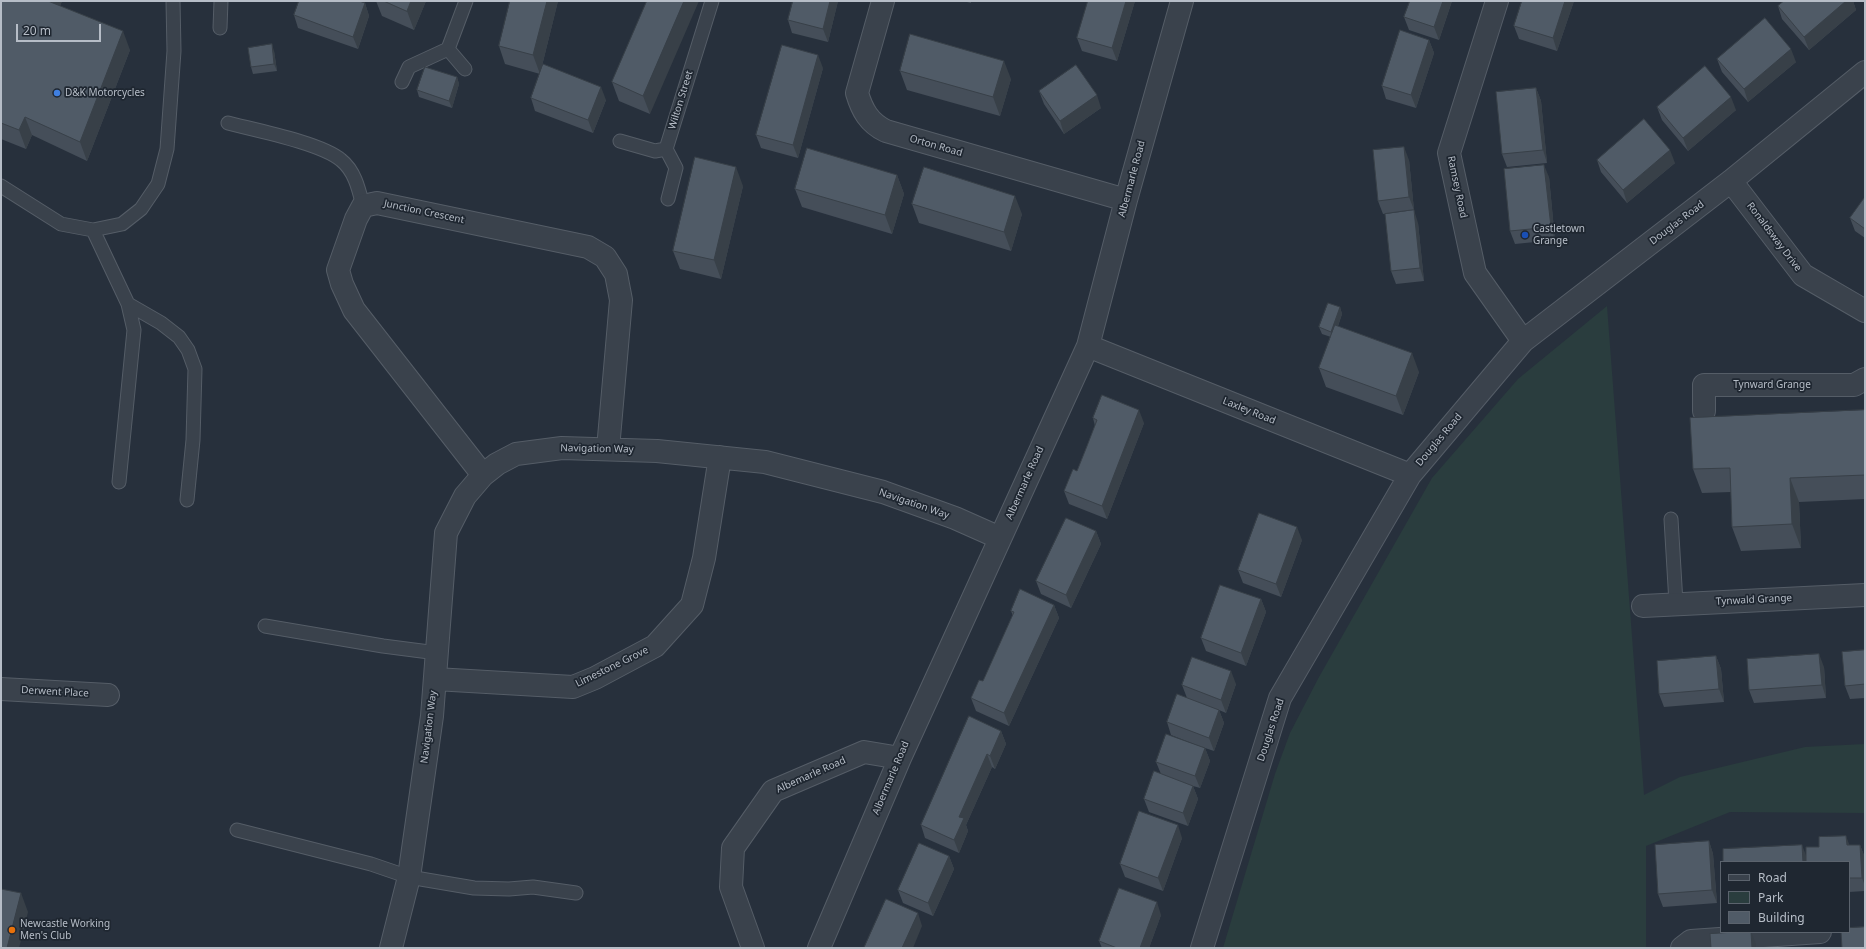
<!DOCTYPE html>
<html>
<head>
<meta charset="utf-8">
<style>
  body { margin:0 }
  #map { position:relative; width:1866px; height:949px; overflow:hidden; background:#27303c; font-family:"Noto Sans",sans-serif }
  canvas { display:block }
  .frame { position:absolute; inset:0; border:2px solid #b6bdc7; pointer-events:none }
  .legend { position:absolute; left:1720px; top:861px; width:130px; height:72px; box-sizing:border-box; background:#1f2731; border:1px solid #5b636d; margin:0; padding:5px 7px; list-style:none; font-size:12px; color:#b6bdc7 }
  .legend li { display:flex; align-items:center; gap:8px; height:20px }
  .legend b { width:20px; border:1px solid #5b636d }
  .scale { position:absolute; left:16px; top:24px; width:85px; height:18px; box-sizing:border-box; border:2px solid #b6bdc7; border-top:0; padding-left:5px; font-size:12px; line-height:14px; white-space:nowrap; color:#b6bdc7; -webkit-text-stroke:3px #1f2731; paint-order:stroke }
</style>
</head>
<body>
<div id="map">
<canvas width="1866" height="949"></canvas>
<div class="frame"></div>
<ul class="legend">
<li><b style="height:5px;background:#3a424c"></b>Road</li>
<li><b style="height:11px;background:#2a3d3e"></b>Park</li>
<li><b style="height:11px;background:#505b67"></b>Building</li>
</ul>
<div class="scale">20 m</div>
</div>
<script>
const c = document.querySelector('canvas').getContext('2d');
c.lineJoin = 'round';
function fillPath(path, color) {
  c.fillStyle = color;
  c.fill(path, 'evenodd');
}
function strokePath(path, color, width, dash) {
  c.strokeStyle = color;
  c.lineWidth = width;
  c.lineCap = dash ? 'butt' : 'round';
  c.setLineDash(dash || []);
  c.stroke(path);
}
function write(font, color, halo, rows, align = 'center') {
  c.font = font + ' "Noto Sans",sans-serif';
  c.lineWidth = 3.5;
  c.setLineDash([]);
  c.textBaseline = 'middle';
  c.strokeStyle = halo;
  c.fillStyle = color;
  for (const [text, x, y, turn = 0] of rows) {
    c.save();
    c.translate(x, y);
    c.rotate((+turn || 0) * Math.PI / 180);
    c.textAlign = isNaN(turn) ? turn : align;
    if (halo) c.strokeText(text, 0, 0);
    c.fillText(text, 0, 0);
    c.restore();
  }
}
fillPath(new Path2D(`
  M 1607,306 L 1644,795 L 1680,777 L 1805,747 L 1865,744 L 1865,813 L 1730,812 L 1646,846 L 1646,948 L 1223,948 L 1275,774 L 1290,733 L 1319,677 L 1432,478 L 1518,379 Z`), '#2a3d3e');
const lane = new Path2D(`
  M 220,28 L 221,1
  M 448,49 L 465,69
  M 402,82 L 409,67 L 448,49 L 466,1
  M 228,123 C 255,130 321,143 341,160 C 355,171 359,190 363,206
  M 620,141 L 655,151 L 666,149
  M 1,186 L 61,224 L 93,230 L 122,224 L 141,209 L 158,184 L 167,149 L 174,51 L 173,1
  M 668,199 L 676,168 L 666,149 L 712,1
  M 93,230 L 128,304 L 134,330 L 119,482
  M 128,304 L 161,323 L 179,337 L 188,350 L 195,369 L 193,440 L 187,500
  M 1671,519 L 1676,603
  M 265,626 L 383,646 L 437,653
  M 237,830 L 371,864 L 409,877 L 474,888 L 509,889 L 533,887 L 576,893`);
const street = new Path2D(`
  M 883,1 L 857,93 C 862,110 869,123 886,131 L 1126,200
  M 1497,1 L 1449,153 L 1475,273 L 1523,341
  M 1731,181 L 1803,275 L 1865,311
  M 1088,346 L 1410,475
  M 1704,411 L 1704,385 L 1854,385 L 1865,379
  M 483,475 L 354,310 L 342,284 L 338,270 L 356,219 L 363,206 L 377,203 L 588,247 L 605,257 L 616,274 L 621,300 L 608,449
  M 1643,606 L 1865,595
  M 435,679 L 573,687 L 595,678 L 655,646 L 692,605 L 704,558 L 720,457
  M 1,689 L 108,695
  M 391,948 L 409,877 L 432,716 L 446,533 L 465,496 L 483,475 L 497,464 L 516,454 L 562,448 L 657,451 L 765,462 L 883,492 L 955,518 L 1000,538
  M 753,948 L 731,887 L 733,848 L 773,791 L 864,752 L 900,758
  M 819,948 L 900,758 L 1088,346 L 1126,200 L 1182,1
  M 1202,948 L 1280,698 L 1410,475 L 1523,341 L 1731,181 L 1865,72
  M 1682,948 L 1691,941 L 1820,932`);
strokePath(lane, '#555d67', 15);
strokePath(street, '#555d67', 24);
strokePath(lane, '#3a424c', 13);
strokePath(street, '#3a424c', 22);
fillPath(new Path2D(`
  M 1,1 L 62,1 L 60,6 L 130,50 L 87,161 L 32,135 L 26,149 L 1,139 Z
  M 376,1 L 426,1 L 414,30 L 382,16 Z
  M 558,1 L 540,74 L 505,64 L 499,46 Z
  M 647,1 L 650,114 L 619,101 L 612,82 Z
  M 838,1 L 828,42 L 792,33 L 788,20 Z
  M 963,1 L 971,1 L 971,3 Z
  M 1088,1 L 1135,1 L 1117,61 L 1082,51 L 1077,38 Z
  M 1452,1 L 1439,40 L 1409,30 L 1404,17 Z
  M 1574,1 L 1557,51 L 1519,39 L 1514,26 Z
  M 1784,1 L 1853,1 L 1856,10 L 1809,50 L 1782,19 L 1778,6 Z
  M 365,3 L 369,16 L 358,49 L 298,28 L 294,15 Z
  M 1429,40 L 1434,53 L 1416,108 L 1386,99 L 1382,86 Z
  M 274,51 L 277,71 L 253,74 L 251,67 Z
  M 1717,59 L 1796,62 L 1748,102 L 1722,72 Z
  M 823,68 L 798,158 L 761,148 L 756,135 Z
  M 900,71 L 1011,79 L 1000,116 L 907,90 Z
  M 457,77 L 459,84 L 452,108 L 419,97 L 417,90 Z
  M 1536,88 L 1541,101 L 1547,163 L 1507,167 L 1502,154 Z
  M 1039,91 L 1101,108 L 1064,134 L 1044,104 Z
  M 531,98 L 606,100 L 593,133 L 535,111 Z
  M 1657,107 L 1736,110 L 1688,151 L 1662,120 Z
  M 1409,160 L 1414,210 L 1383,214 L 1378,201 Z
  M 1597,160 L 1675,163 L 1627,203 L 1601,172 Z
  M 897,175 L 904,194 L 892,234 L 802,207 L 795,189 Z
  M 1549,177 L 1555,240 L 1515,244 L 1510,231 Z
  M 743,186 L 721,279 L 680,269 L 673,251 Z
  M 1865,197 L 1865,238 L 1855,231 L 1850,218 Z
  M 912,204 L 1022,214 L 1011,251 L 919,223 Z
  M 1418,223 L 1424,281 L 1396,284 L 1391,271 Z
  M 1340,307 L 1342,314 L 1338,326 L 1419,372 L 1403,415 L 1326,387 L 1319,368 L 1331,337 L 1322,334 L 1319,327 Z
  M 1865,410 L 1865,499 L 1799,502 L 1801,548 L 1741,551 L 1732,527 L 1731,492 L 1702,493 L 1693,469 Z
  M 1093,418 L 1144,423 L 1107,519 L 1069,504 L 1064,491 L 1077,471 L 1095,426 Z
  M 1096,531 L 1101,544 L 1071,608 L 1041,594 L 1036,581 Z
  M 1302,540 L 1281,597 L 1243,583 L 1238,570 Z
  M 1261,599 L 1266,612 L 1246,666 L 1206,651 L 1201,638 Z
  M 1054,605 L 1059,618 L 1009,726 L 976,711 L 971,698 L 983,681 L 1013,616 L 1011,611 Z
  M 1865,650 L 1865,698 L 1850,699 L 1845,686 Z
  M 1716,656 L 1721,669 L 1724,702 L 1664,707 L 1659,694 Z
  M 1824,667 L 1826,698 L 1754,703 L 1749,690 Z
  M 1236,684 L 1226,713 L 1219,710 L 1224,723 L 1214,751 L 1205,748 L 1210,761 L 1200,788 L 1193,786 L 1198,799 L 1188,826 L 1149,812 L 1144,799 L 1161,774 L 1156,762 L 1199,746 L 1171,735 L 1167,722 L 1187,698 L 1182,685 Z
  M 1001,731 L 1006,744 L 995,769 L 992,767 L 966,825 L 968,831 L 959,853 L 925,838 L 921,825 Z
  M 1182,838 L 1163,891 L 1125,877 L 1120,864 Z
  M 1709,841 L 1713,854 L 1717,903 L 1663,907 L 1658,894 Z
  M 1849,845 L 1860,845 L 1865,858 L 1865,891 L 1849,892 L 1849,862 L 1806,855 Z
  M 949,856 L 954,869 L 933,916 L 903,903 L 898,890 Z
  M 1161,915 L 1149,948 L 1102,948 L 1099,941 Z`), '#454e59');
fillPath(new Path2D(`
  M 48,1 L 62,1 L 55,20 Z
  M 411,1 L 426,1 L 414,30 L 407,11 Z
  M 547,1 L 558,1 L 540,74 L 533,55 Z
  M 684,1 L 699,1 L 650,114 L 643,96 Z
  M 830,1 L 838,1 L 828,42 L 823,29 Z
  M 1126,1 L 1135,1 L 1117,61 L 1112,48 Z
  M 1443,1 L 1452,1 L 1439,40 L 1434,27 Z
  M 1565,1 L 1574,1 L 1557,51 L 1553,38 Z
  M 1846,1 L 1853,1 L 1856,10 L 1809,50 L 1804,37 Z
  M 365,3 L 369,16 L 358,49 L 353,37 Z
  M 123,31 L 130,50 L 87,161 L 80,142 Z
  M 1429,40 L 1434,53 L 1416,108 L 1411,95 Z
  M 272,44 L 274,51 L 277,71 L 274,64 Z
  M 1791,49 L 1796,62 L 1748,102 L 1744,89 Z
  M 818,55 L 823,68 L 798,158 L 793,145 Z
  M 1004,61 L 1011,79 L 1000,116 L 993,97 Z
  M 457,77 L 459,84 L 452,108 L 449,101 Z
  M 601,87 L 606,100 L 593,133 L 588,120 Z
  M 1536,88 L 1541,101 L 1547,163 L 1543,150 Z
  M 1097,95 L 1101,108 L 1064,134 L 1060,121 Z
  M 1731,97 L 1736,110 L 1688,151 L 1683,138 Z
  M 25,117 L 32,135 L 26,149 L 19,130 Z
  M 1404,147 L 1409,160 L 1414,210 L 1409,197 Z
  M 1670,150 L 1675,163 L 1627,203 L 1623,190 Z
  M 1544,165 L 1549,177 L 1555,240 L 1551,227 Z
  M 736,167 L 743,186 L 721,279 L 714,260 Z
  M 897,175 L 904,194 L 892,234 L 885,215 Z
  M 1015,196 L 1022,214 L 1011,251 L 1004,232 Z
  M 1414,210 L 1418,223 L 1424,281 L 1420,268 Z
  M 1340,307 L 1342,314 L 1334,338 L 1331,332 Z
  M 1412,353 L 1419,372 L 1403,415 L 1396,396 Z
  M 1139,410 L 1144,423 L 1107,519 L 1102,506 Z
  M 1790,478 L 1799,502 L 1801,548 L 1792,524 Z
  M 1297,527 L 1302,540 L 1281,597 L 1276,584 Z
  M 1096,531 L 1101,544 L 1071,608 L 1066,595 Z
  M 1261,599 L 1266,612 L 1246,666 L 1241,653 Z
  M 1054,605 L 1059,618 L 1009,726 L 1004,713 Z
  M 1819,654 L 1824,667 L 1826,698 L 1822,685 Z
  M 1716,656 L 1721,669 L 1724,702 L 1719,689 Z
  M 1231,671 L 1236,684 L 1226,713 L 1221,700 Z
  M 1219,710 L 1224,723 L 1214,751 L 1209,738 Z
  M 1001,731 L 1006,744 L 995,769 L 990,756 Z
  M 1205,748 L 1210,761 L 1200,788 L 1195,776 Z
  M 987,754 L 992,767 L 966,825 L 968,831 L 959,853 L 954,840 L 959,817 Z
  M 1193,786 L 1198,799 L 1188,826 L 1183,813 Z
  M 1178,825 L 1182,838 L 1163,891 L 1158,878 Z
  M 1846,836 L 1851,849 L 1847,845 Z
  M 1709,841 L 1713,854 L 1717,903 L 1712,890 Z
  M 1802,845 L 1807,858 L 1807,862 L 1803,862 Z
  M 1860,845 L 1865,858 L 1865,886 L 1862,878 Z
  M 949,856 L 954,869 L 933,916 L 928,903 Z
  M 21,893 L 28,912 L 19,948 L 7,948 Z
  M 1157,902 L 1161,915 L 1149,948 L 1140,948 Z
  M 918,913 L 922,926 L 913,948 L 902,948 Z
  M 1751,932 L 1756,944 L 1756,948 L 1752,948 Z`), '#384048');
const building = new Path2D(`
  M 1,1 L 48,1 L 123,31 L 80,142 L 25,117 L 19,130 L 1,123 Z
  M 299,1 L 359,1 L 365,3 L 353,37 L 294,15 Z
  M 384,1 L 411,1 L 407,11 Z
  M 510,1 L 547,1 L 533,55 L 499,46 Z
  M 647,1 L 684,1 L 643,96 L 612,82 Z
  M 793,1 L 830,1 L 823,29 L 788,20 Z
  M 1088,1 L 1126,1 L 1112,48 L 1077,38 Z
  M 1410,1 L 1443,1 L 1434,27 L 1404,17 Z
  M 1522,1 L 1565,1 L 1553,38 L 1514,26 Z
  M 1784,1 L 1846,1 L 1804,37 L 1778,6 Z
  M 1765,18 L 1791,49 L 1744,89 L 1717,59 Z
  M 1400,30 L 1429,40 L 1411,95 L 1382,86 Z
  M 910,34 L 1004,61 L 993,97 L 900,71 Z
  M 272,44 L 274,64 L 251,67 L 248,48 Z
  M 782,45 L 818,55 L 793,145 L 756,135 Z
  M 543,64 L 601,87 L 588,120 L 531,98 Z
  M 1076,65 L 1097,95 L 1060,121 L 1039,91 Z
  M 1705,66 L 1731,97 L 1683,138 L 1657,107 Z
  M 425,67 L 457,77 L 449,101 L 417,90 Z
  M 1536,88 L 1543,150 L 1502,154 L 1496,92 Z
  M 1644,119 L 1670,150 L 1623,190 L 1597,160 Z
  M 1404,147 L 1409,197 L 1378,201 L 1373,150 Z
  M 807,148 L 897,175 L 885,215 L 795,189 Z
  M 695,157 L 736,167 L 714,260 L 673,251 Z
  M 1544,165 L 1551,227 L 1510,231 L 1504,169 Z
  M 924,167 L 1015,196 L 1004,232 L 912,204 Z
  M 1865,197 L 1865,229 L 1850,218 Z
  M 1414,210 L 1420,268 L 1391,271 L 1385,214 Z
  M 1328,303 L 1340,307 L 1331,332 L 1319,327 Z
  M 1335,325 L 1412,353 L 1396,396 L 1319,368 Z
  M 1102,395 L 1139,410 L 1102,506 L 1064,491 L 1073,469 L 1077,471 L 1087,446 L 1097,420 L 1093,418 Z
  M 1865,410 L 1865,475 L 1790,478 L 1792,524 L 1732,527 L 1730,468 L 1693,469 L 1690,418 Z
  M 1259,513 L 1297,527 L 1276,584 L 1238,570 Z
  M 1066,518 L 1096,531 L 1066,595 L 1036,581 Z
  M 1220,585 L 1261,599 L 1241,653 L 1201,638 Z
  M 1020,589 L 1054,605 L 1004,713 L 971,698 L 979,680 L 983,681 L 1014,612 L 1011,611 Z
  M 1865,650 L 1865,684 L 1845,686 L 1842,652 Z
  M 1819,654 L 1822,685 L 1749,690 L 1747,659 Z
  M 1716,656 L 1719,689 L 1659,694 L 1657,661 Z
  M 1192,657 L 1231,671 L 1221,700 L 1182,685 Z
  M 1177,694 L 1219,710 L 1209,738 L 1167,722 Z
  M 969,716 L 1001,731 L 990,756 L 987,754 L 959,817 L 964,818 L 954,840 L 921,825 Z
  M 1166,734 L 1205,748 L 1195,776 L 1156,762 Z
  M 1154,771 L 1193,786 L 1183,813 L 1144,799 Z
  M 1139,811 L 1178,825 L 1158,878 L 1120,864 Z
  M 1846,836 L 1847,845 L 1860,845 L 1862,878 L 1849,878 L 1849,862 L 1806,862 L 1806,847 L 1819,847 L 1819,837 Z
  M 1709,841 L 1712,890 L 1658,894 L 1655,845 Z
  M 919,843 L 949,856 L 928,903 L 898,890 Z
  M 1802,845 L 1803,862 L 1723,862 L 1723,849 Z
  M 1119,888 L 1157,902 L 1140,948 L 1117,948 L 1099,941 Z
  M 1,889 L 21,893 L 7,948 L 1,948 Z
  M 886,899 L 918,913 L 902,948 L 864,948 Z
  M 1865,927 L 1865,948 L 1842,948 L 1841,932 L 1849,932 L 1849,928 Z
  M 1735,932 L 1751,932 L 1752,948 L 1711,948 L 1710,934 Z`);
fillPath(building, '#505b67');
strokePath(building, '#384048', 1);
for (const [x, y, r, color] of [
  [57,93,4,"#3f7fe0"],
  [1525,235,4,"#1a4fb4"],
  [12,930,4,"#e8710a"]
]) {
  const dot = new Path2D();
  dot.arc(x, y, r, 0, 2 * Math.PI);
  c.fillStyle = color;
  c.fill(dot);
  strokePath(dot, '#1f2731', 1.5);
}
write('10px', '#b6bdc7', '#1f2731', [
  ["D&K Motorcycles",65,93],
  ["Castletown",1533,229],
  ["Grange",1533,241],
  ["Newcastle Working",20,924],
  ["Men's Club",20,936]
], 'left');
write('10px', '#b6bdc7', '#1f2731', [
  ["Wilton Street",681,100,-73],
  ["Orton Road",936,146,16],
  ["Albermarle Road",1132,179,-75],
  ["Ramsey Road",1457,187,78],
  ["Junction Crescent",424,212,12],
  ["Douglas Road",1677,223,-37],
  ["Ronaldsway Drive",1774,237,53],
  ["Tynward Grange",1772,385],
  ["Laxley Road",1249,411,22],
  ["Douglas Road",1439,440,-50],
  ["Navigation Way",597,449,1],
  ["Albermarle Road",1025,483,-66],
  ["Navigation Way",914,504,19],
  ["Tynwald Grange",1754,600,-3],
  ["Limestone Grove",612,667,-26],
  ["Derwent Place",55,692,3],
  ["Navigation Way",429,727,-83],
  ["Douglas Road",1271,730,-72],
  ["Albemarle Road",811,775,-24],
  ["Albermarle Road",891,778,-67]
]);
</script>
</body>
</html>
